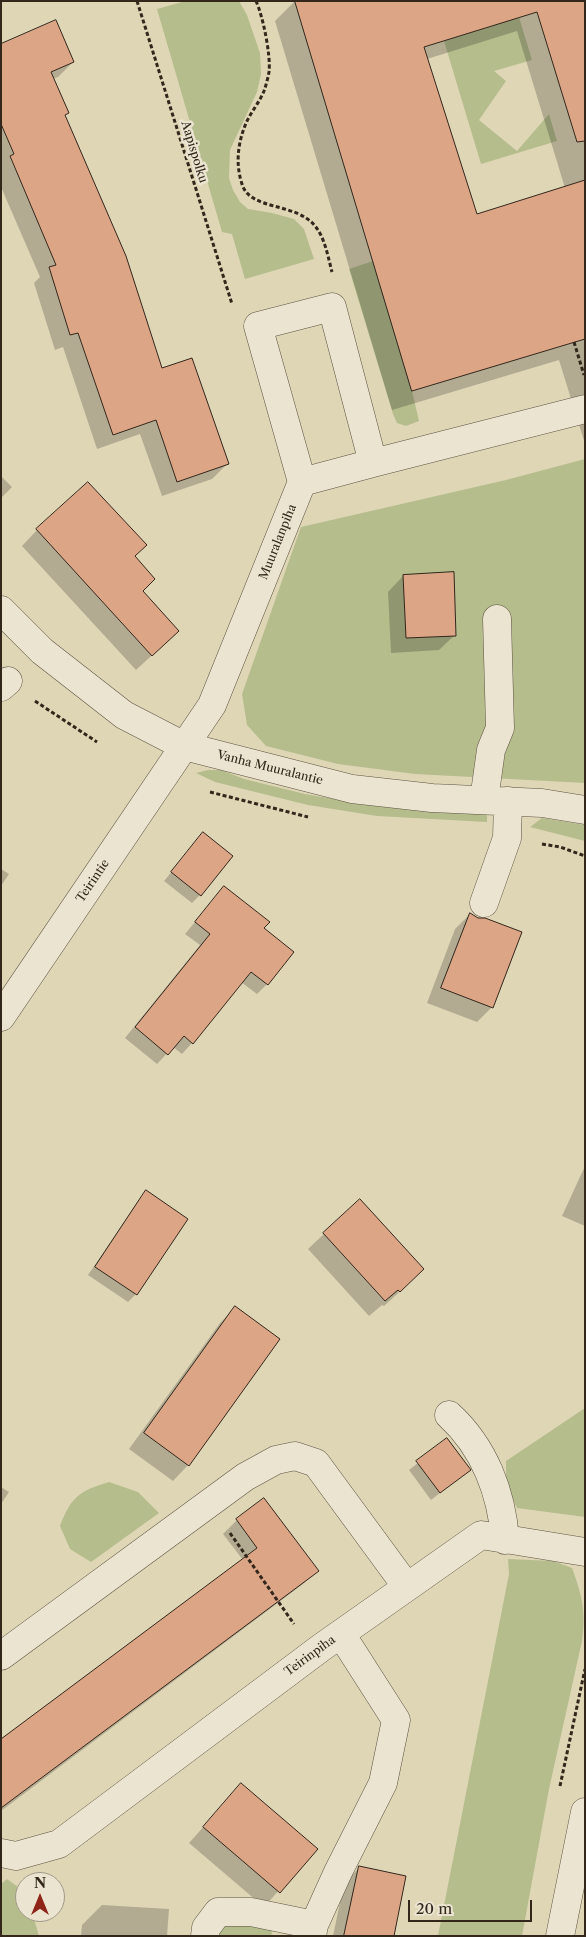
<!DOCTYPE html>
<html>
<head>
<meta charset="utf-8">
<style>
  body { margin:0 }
  #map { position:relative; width:586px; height:1937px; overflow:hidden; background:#dfd6b6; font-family:"Libre Caslon Text",serif }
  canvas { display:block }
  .frame { position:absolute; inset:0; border:2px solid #33261b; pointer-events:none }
  .north { position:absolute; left:15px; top:1872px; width:50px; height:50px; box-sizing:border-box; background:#eae4d0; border:1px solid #a19888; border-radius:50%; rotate:0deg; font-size:14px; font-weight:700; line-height:20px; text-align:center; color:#33261b }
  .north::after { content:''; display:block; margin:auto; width:18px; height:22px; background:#8f2418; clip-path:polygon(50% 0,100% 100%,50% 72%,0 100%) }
  .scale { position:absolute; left:408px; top:1900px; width:124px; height:22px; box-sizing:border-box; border:2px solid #33261b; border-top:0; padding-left:6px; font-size:15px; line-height:18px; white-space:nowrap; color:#33261b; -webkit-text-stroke:4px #eae4d0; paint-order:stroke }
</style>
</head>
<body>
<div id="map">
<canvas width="586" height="1937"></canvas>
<div class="frame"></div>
<div class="north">N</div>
<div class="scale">20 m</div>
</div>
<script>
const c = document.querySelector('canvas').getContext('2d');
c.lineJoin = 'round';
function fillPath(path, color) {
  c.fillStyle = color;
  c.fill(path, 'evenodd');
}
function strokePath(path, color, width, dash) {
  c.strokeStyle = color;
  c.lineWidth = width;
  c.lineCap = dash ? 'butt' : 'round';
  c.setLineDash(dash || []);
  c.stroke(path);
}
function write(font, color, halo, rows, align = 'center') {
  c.font = font + ' "Libre Caslon Text",serif';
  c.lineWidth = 5;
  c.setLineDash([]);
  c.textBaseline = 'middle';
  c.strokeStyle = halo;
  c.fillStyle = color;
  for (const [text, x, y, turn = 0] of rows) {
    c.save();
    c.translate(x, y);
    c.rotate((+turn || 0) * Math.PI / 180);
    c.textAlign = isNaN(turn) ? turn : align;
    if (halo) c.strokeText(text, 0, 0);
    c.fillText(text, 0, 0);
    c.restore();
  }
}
fillPath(new Path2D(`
  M 186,1 L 239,1 L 247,15 L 260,53 L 261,74 L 257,92 L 230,150 L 229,178 L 233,190 L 240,202 L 248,209 L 272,213 L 294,219 L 304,229 L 314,259 L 245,279 L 232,234 L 222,232 L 157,9 Z
  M 519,17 L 532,60 L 494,71 L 506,81 L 479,120 L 517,151 L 549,114 L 557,141 L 481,164 L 444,41 Z
  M 373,261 L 412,391 L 419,421 L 406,426 L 397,423 L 393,414 L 349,269 Z
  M 585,459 L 585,783 L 415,774 L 338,764 L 266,746 L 247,725 L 242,694 L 301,527 L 506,480 Z
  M 208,770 L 221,770 L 244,779 L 305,794 L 369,805 L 487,814 L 487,822 L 377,816 L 308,805 L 215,782 L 196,773 Z
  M 542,818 L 585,825 L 585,841 L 530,827 Z
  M 585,1408 L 585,1517 L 517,1508 L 506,1486 L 506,1461 Z
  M 109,1482 L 138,1492 L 159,1513 L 91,1562 L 70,1549 L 60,1526 C 71,1497 79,1491 109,1482 Z
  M 508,1559 L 553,1561 L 572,1568 C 582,1595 586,1612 582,1641 L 549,1789 L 522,1936 L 438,1936 L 509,1574 Z
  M 7,1879 L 25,1892 L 25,1912 L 32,1912 L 39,1936 L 1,1936 L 1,1884 Z
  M 246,1921 L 273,1929 L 271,1936 L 214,1936 L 216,1924 Z`), '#b5bd8c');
fillPath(new Path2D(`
  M 295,1 L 585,1 L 585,444 L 559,360 L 392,410 L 275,21 ZM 517,31 L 565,188 L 476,216 L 427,59 Z
  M 1,46 L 73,62 L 58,77 L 53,79 L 68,113 L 65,116 L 162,369 L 227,464 L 212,479 L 162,496 L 140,434 L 97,449 L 63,347 L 55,350 L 34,283 L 40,277 L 1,187 Z
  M 1,476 L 12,487 L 1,498 Z
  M 37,530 L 134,557 L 142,591 L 162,646 L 136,670 L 22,546 Z
  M 403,576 L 455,635 L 439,650 L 391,653 L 388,592 Z
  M 203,834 L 200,895 L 192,903 L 164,881 Z
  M 1,869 L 9,874 L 1,886 Z
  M 224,887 L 263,928 L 267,984 L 257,994 L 241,982 L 192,1043 L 182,1054 L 173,1047 L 157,1064 L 125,1038 L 200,945 L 185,934 Z
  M 470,914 L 492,1007 L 477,1022 L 427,1003 L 455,929 Z
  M 585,1166 L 585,1226 L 562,1216 Z
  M 147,1192 L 136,1294 L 128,1302 L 88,1275 L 139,1200 Z
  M 360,1200 L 407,1285 L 384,1306 L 382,1305 L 369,1316 L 308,1249 Z
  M 235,1308 L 188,1465 L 173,1481 L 129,1449 L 220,1323 Z
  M 447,1440 L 469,1470 L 431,1500 L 409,1470 Z
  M 1,1487 L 9,1492 L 1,1504 Z
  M 264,1500 L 317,1571 L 303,1584 L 1,1811 L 1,1740 L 243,1560 L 223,1534 L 237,1520 Z
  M 241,1785 L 316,1849 L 264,1907 L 189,1843 Z
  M 359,1868 L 393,1936 L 333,1936 L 344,1883 Z
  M 102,1905 L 169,1909 L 167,1936 L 81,1936 L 82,1925 Z`), '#0003');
const building = new Path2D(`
  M 295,1 L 585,1 L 585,141 L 577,142 L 537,12 L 424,47 L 477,214 L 585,180 L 585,339 L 412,391 Z
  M 56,20 L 74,62 L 51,72 L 69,113 L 65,115 L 126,256 L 162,368 L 192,358 L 229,464 L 177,482 L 156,420 L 113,435 L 78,333 L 70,335 L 49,267 L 56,265 L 10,156 L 14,154 L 1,124 L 1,44 Z
  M 88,482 L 147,545 L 135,556 L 155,579 L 143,591 L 179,631 L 152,656 L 36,529 Z
  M 454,572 L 456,636 L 406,638 L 403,575 Z
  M 203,832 L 233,856 L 201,896 L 171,872 Z
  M 224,886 L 270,922 L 264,928 L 294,952 L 268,985 L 251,972 L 193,1044 L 184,1036 L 168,1055 L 135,1027 L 210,934 L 195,922 Z
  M 470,913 L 478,918 L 485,918 L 522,932 L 493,1008 L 441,988 Z
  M 146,1190 L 188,1219 L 137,1295 L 95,1267 Z
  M 360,1199 L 424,1269 L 400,1292 L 398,1290 L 385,1301 L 323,1233 Z
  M 235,1306 L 280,1339 L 189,1466 L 144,1433 Z
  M 447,1438 L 471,1470 L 440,1493 L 416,1461 Z
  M 264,1498 L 319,1571 L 1,1808 L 1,1739 L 257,1548 L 236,1519 Z
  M 241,1783 L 318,1849 L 280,1893 L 203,1827 Z
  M 359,1866 L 406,1876 L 394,1936 L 344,1936 Z`);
fillPath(building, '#dba586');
strokePath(building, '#33261b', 1);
const minor = new Path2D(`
  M 373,463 L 585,409
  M 1,610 L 42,651 L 124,715 L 184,746 L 352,789 L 432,798 L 542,803 L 585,810
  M 1,687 L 8,681
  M 484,800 L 491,750 L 500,728 L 497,619
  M 484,903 L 507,838 L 508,801
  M 1,1017 L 212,705 L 302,482 L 258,326 L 332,307 L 373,463 L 302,482
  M 449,1415 C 484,1447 502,1493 505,1540
  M 1,1656 L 245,1477 L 276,1460 L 295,1456 L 316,1463 L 407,1587
  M 1,1853 L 16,1856 L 59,1844 L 322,1647 L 481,1535 L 585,1552
  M 205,1936 L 206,1928 L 218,1912 L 251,1912 L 314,1925
  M 312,1936 L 314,1925 L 338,1872 L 383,1783 L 396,1720 L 341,1634
  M 560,1936 L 585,1812`);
strokePath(minor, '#5e5242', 29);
strokePath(new Path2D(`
  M 137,1 L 232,304
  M 256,1 C 263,16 271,56 269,72 C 268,78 266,85 264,91 C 260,101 252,111 247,121 C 238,141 235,163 242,184 C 250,211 296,202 315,226 C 325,238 328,257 332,272
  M 574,342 L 584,375
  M 35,701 L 97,742
  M 210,792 L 308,817
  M 542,844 L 560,847 L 585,856
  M 230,1533 L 294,1624
  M 560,1786 L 585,1669`), '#33261b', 3, [4, 2.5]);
strokePath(minor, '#eae4d0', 28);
write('12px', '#33261b', '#eae4d0', [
  ["Aapispolku",194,152,73],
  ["Muuralanpiha",278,542,-68],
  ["Vanha Muuralantie",270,768,14],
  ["Teirintie",93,881,-56],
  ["Teirinpiha",310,1656,-36]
]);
</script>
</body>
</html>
